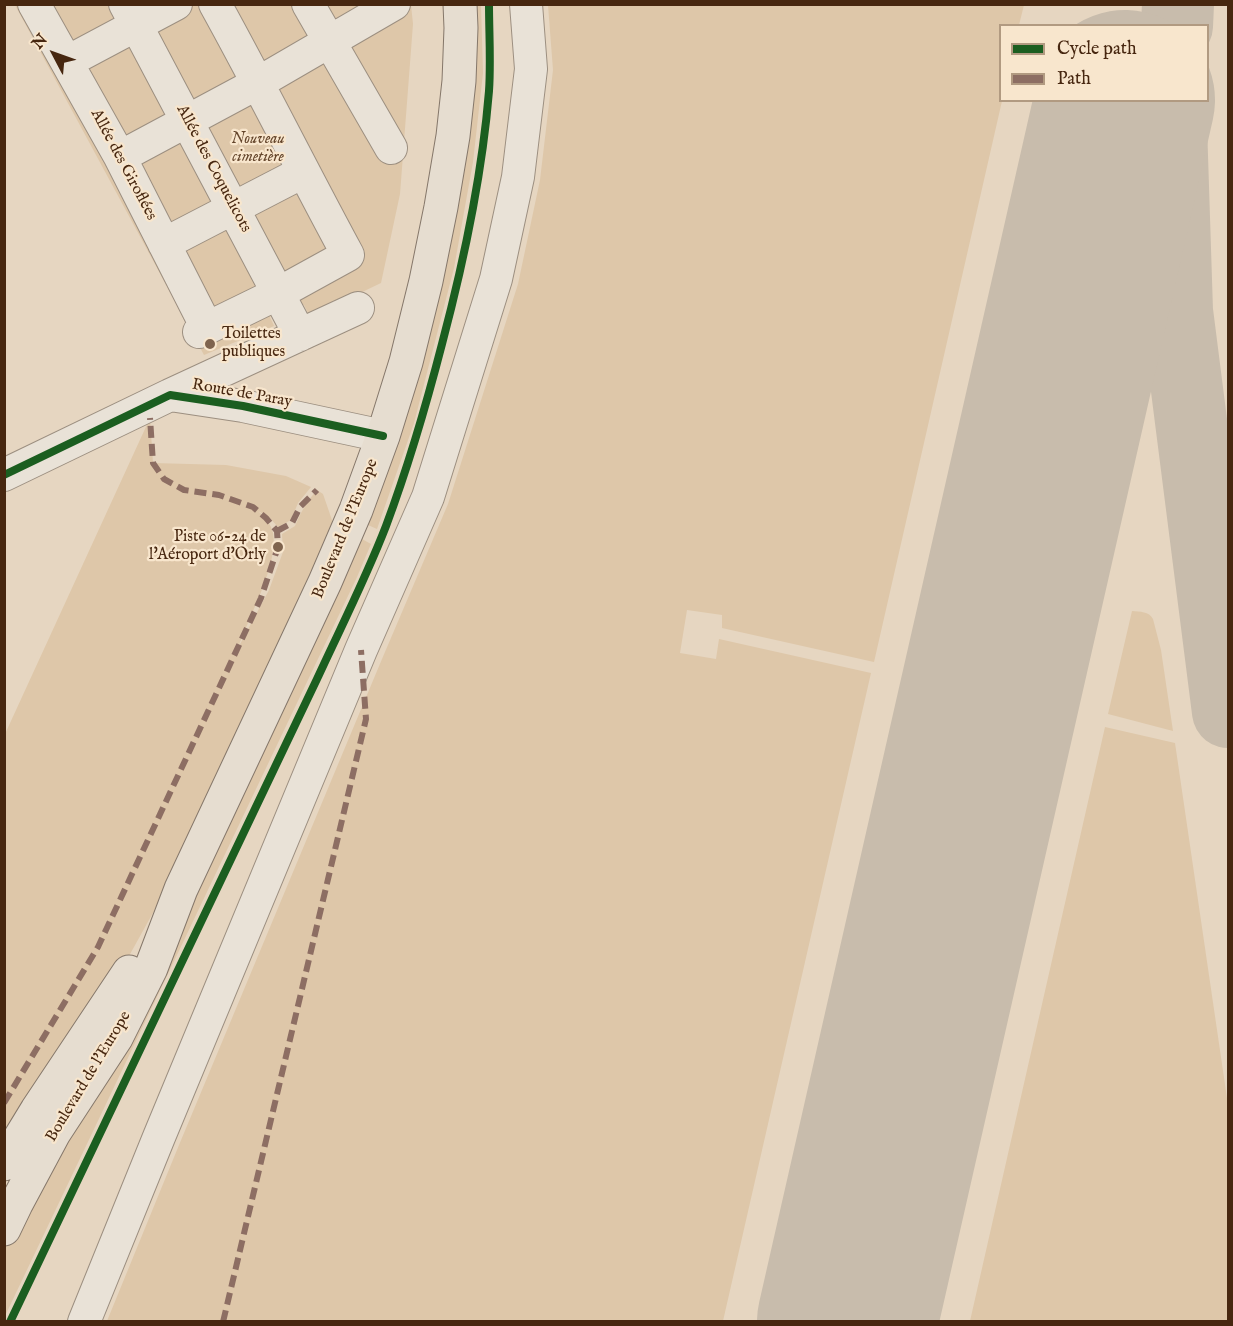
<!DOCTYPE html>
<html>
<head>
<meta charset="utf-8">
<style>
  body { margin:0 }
  #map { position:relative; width:1233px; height:1326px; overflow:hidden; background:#e6d6c1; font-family:"IM FELL English",serif }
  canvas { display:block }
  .frame { position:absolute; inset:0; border:6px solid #472710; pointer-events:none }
  .legend { position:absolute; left:999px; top:24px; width:210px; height:78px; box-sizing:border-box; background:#f8e6cd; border:2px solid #b19a81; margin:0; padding:8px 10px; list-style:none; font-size:18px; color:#472710 }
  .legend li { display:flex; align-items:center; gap:12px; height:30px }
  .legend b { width:30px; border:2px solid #b19a81 }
  .north { position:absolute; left:24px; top:24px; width:60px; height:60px; -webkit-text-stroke:4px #f8e6cd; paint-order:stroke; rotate:311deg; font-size:16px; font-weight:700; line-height:24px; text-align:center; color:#472710 }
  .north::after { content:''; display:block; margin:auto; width:21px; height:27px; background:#472710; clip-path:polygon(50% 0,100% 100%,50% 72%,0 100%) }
</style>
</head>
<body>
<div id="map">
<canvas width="1233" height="1326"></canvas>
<div class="frame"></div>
<ul class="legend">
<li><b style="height:8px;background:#1b5e20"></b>Cycle path</li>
<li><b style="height:8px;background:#8d6e63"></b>Path</li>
</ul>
<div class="north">N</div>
</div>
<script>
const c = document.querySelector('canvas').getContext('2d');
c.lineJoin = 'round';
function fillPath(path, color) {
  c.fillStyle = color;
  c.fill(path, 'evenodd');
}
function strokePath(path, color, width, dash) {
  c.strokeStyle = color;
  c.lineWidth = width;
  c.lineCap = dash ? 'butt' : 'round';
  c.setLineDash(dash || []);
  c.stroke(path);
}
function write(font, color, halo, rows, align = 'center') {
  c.font = font + ' "IM FELL English",serif';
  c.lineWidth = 4.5;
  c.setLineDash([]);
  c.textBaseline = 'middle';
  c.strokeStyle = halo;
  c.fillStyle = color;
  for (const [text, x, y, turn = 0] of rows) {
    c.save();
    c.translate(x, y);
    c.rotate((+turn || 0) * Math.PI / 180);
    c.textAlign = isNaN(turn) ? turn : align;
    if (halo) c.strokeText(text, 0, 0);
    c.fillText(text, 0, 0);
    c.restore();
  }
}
fillPath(new Path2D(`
  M 15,5 L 411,5 L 413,24 L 400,194 L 381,283 L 310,317 L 304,305 C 288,303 282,307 270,317 L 274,326 L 204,355 Z
  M 474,5 L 481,5 L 483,73 L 473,162 L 454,268 L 414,423 L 377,529 L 368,525 L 403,429 L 439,293 Z
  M 548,5 L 1024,5 L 1019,25 L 1000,26 L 1000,100 L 1002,101 L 874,662 L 722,628 L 722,615 L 687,610 L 680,653 L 716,659 L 719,639 L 871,673 L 723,1321 L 107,1321 L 179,1145 L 382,659 L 448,504 L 518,284 L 540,180 L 553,70 Z
  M 150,418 L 153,463 L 226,465 L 286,476 L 311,487 L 298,503 L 291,520 L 278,527 L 269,517 L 258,511 C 265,517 271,524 273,533 C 279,564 248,618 238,648 L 269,590 L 283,552 L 282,534 L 295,526 C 301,512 307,501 317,490 L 323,494 L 333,523 L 193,830 L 154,911 L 124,965 L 5,1151 L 5,734 Z
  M 362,539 L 371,544 L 357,577 L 5,1316 L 4,1245 L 317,638 Z
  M 1132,611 C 1140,612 1149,611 1153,619 L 1161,650 L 1173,731 L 1108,714 Z
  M 1105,727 L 1175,743 L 1228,1105 L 1228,1321 L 970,1321 Z`), '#dec7a9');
strokePath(new Path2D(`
  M 1177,26 L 1178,4
  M 1173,100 L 1171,125 L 1177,311 L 1228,712`), '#c8bcac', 72);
strokePath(new Path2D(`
  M 847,1322 L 1125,100`), '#c8bcac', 180);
const minor = new Path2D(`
  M 34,4 L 120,157 L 207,328
  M 125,4 L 300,335
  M 308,4 L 391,148
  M 67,62 L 176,4
  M 120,157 L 258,83 L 394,4
  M 164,244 L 303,172
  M 199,332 L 279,293 L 348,255 C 303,172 261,87 215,4
  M 170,395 L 358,308
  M 4,475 L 170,395 L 243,406 L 383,436
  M 84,1322 L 159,1137 L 361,650 L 428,497 L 496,279 L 518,177 L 531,69 L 526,4`);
const major = new Path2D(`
  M 4,1164 L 37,1110 L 129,972
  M 4,1229 L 16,1204 L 54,1133 L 116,1038 L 151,968 L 181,889 L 325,582 L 356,510 L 383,436 L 406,362 L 426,281 L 441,207 L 453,136 L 459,81 L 461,28 L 460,4`);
strokePath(minor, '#9c8f80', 34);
strokePath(major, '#85776a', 35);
strokePath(minor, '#e9e2d7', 32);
strokePath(major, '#e6ddd0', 33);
strokePath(new Path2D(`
  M 277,531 L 292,523 L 300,507 L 317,490
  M 4,1103 L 98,947 L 261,598 L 278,547 L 277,531 L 266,518 L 253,507 L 219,495 L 184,490 L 164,479 L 153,463 L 150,418
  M 223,1322 L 366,719 L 361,650`), '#8d6e63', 6, [12, 6]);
strokePath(new Path2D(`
  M 4,475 L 170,395 L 243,406 L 383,436
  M 10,1322 L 317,679 C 340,629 366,578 386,526 C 408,467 426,406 442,344 C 464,261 482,177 489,91 C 491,62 489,33 489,4`), '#1b5e20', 8);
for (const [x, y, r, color] of [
  [210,344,6,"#7f644e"],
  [278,547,6,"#7f644e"]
]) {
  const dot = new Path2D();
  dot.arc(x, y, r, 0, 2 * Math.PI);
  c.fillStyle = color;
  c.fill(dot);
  strokePath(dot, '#f8e6cd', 2);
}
write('italic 16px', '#64452b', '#f8e6cd', [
  ["Nouveau",258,140],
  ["cimetière",258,158]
]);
write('16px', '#472710', '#f8e6cd', [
  ["Allée des Giroflées",123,165,62],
  ["Allée des Coquelicots",213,169,62],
  ["Route de Paray",242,394,10],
  ["Boulevard de l'Europe",346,529,-68],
  ["Boulevard de l'Europe",89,1077,-59]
]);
write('16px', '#472710', '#f8e6cd', [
  ["Toilettes",222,335],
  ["publiques",222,353],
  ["Piste 06-24 de",266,538,"right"],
  ["l'Aéroport d'Orly",266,556,"right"]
], 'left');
</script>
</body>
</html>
